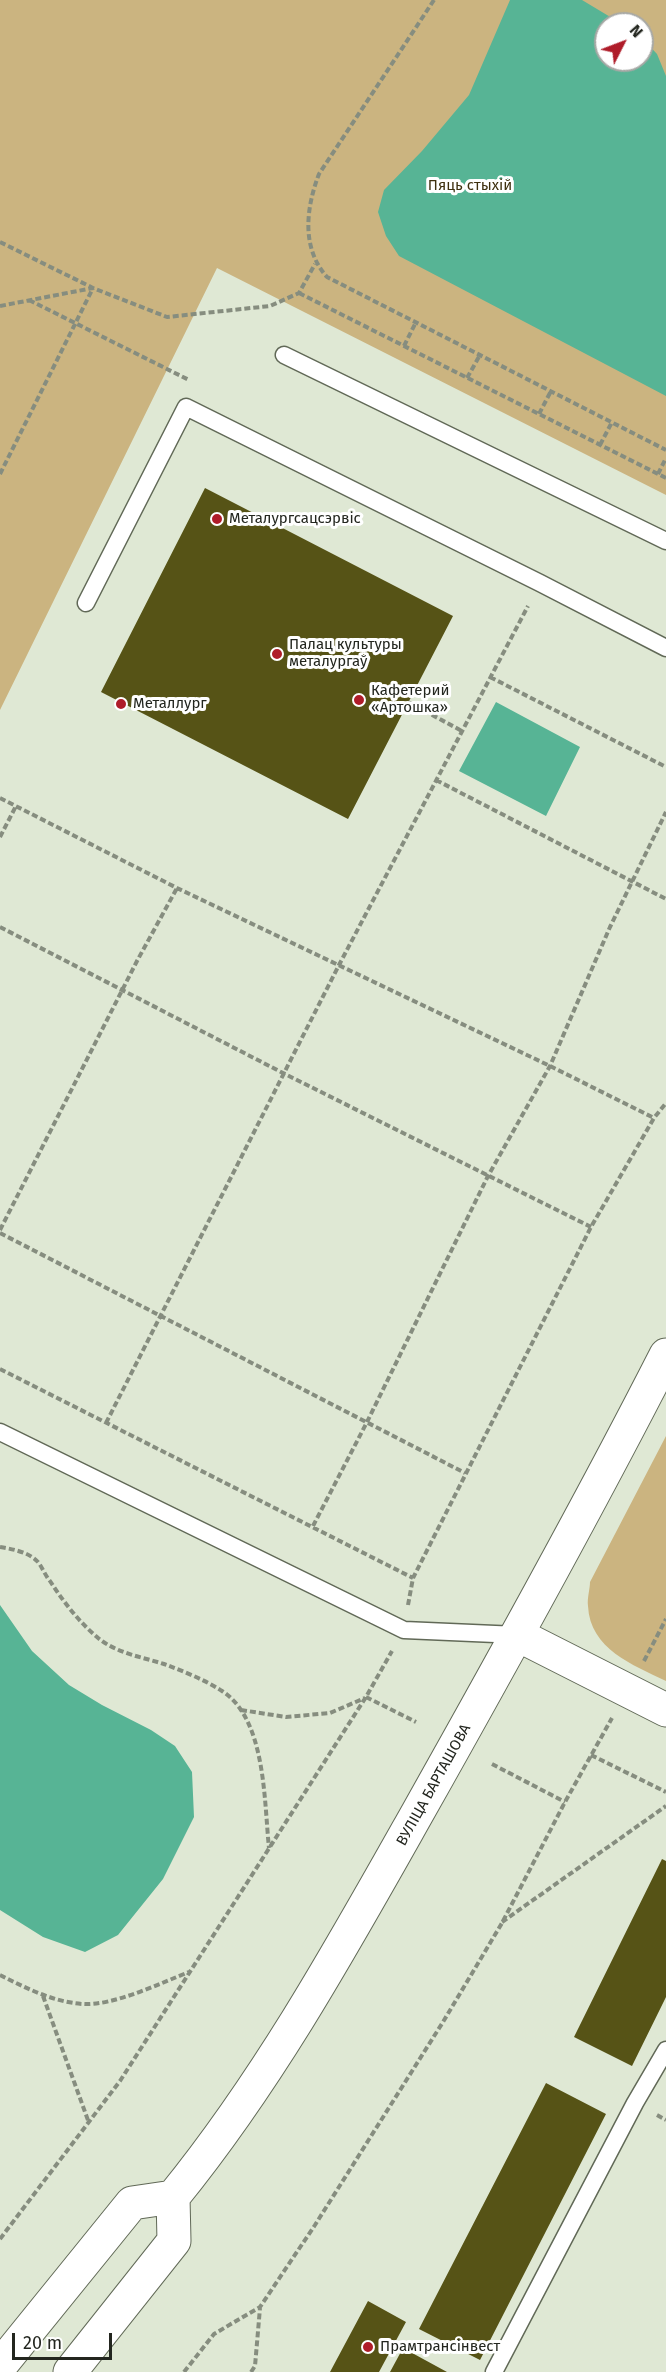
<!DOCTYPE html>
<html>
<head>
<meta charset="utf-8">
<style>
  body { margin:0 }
  #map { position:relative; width:666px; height:2372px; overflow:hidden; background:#dfe8d4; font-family:"Fira Sans",sans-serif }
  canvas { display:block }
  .north { position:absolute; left:594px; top:12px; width:60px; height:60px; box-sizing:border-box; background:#fff; border:2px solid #a7a8a5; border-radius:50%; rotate:48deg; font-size:16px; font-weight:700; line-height:24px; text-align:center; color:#23261f }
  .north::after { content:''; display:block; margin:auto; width:21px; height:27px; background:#af1c29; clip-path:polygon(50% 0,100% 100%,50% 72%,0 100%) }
  .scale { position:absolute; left:12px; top:2333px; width:100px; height:27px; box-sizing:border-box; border:3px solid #23261f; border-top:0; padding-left:8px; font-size:18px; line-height:21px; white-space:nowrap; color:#23261f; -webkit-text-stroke:4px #fff; paint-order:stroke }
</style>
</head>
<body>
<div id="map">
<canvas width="666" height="2372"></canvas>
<div class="north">N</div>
<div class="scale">20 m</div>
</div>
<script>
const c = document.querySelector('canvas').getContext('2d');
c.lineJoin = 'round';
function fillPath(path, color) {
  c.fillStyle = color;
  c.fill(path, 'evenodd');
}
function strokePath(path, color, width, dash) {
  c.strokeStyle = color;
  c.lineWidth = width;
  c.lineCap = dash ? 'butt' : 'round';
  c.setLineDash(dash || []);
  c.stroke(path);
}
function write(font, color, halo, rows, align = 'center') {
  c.font = font + ' "Fira Sans",sans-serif';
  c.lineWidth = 6;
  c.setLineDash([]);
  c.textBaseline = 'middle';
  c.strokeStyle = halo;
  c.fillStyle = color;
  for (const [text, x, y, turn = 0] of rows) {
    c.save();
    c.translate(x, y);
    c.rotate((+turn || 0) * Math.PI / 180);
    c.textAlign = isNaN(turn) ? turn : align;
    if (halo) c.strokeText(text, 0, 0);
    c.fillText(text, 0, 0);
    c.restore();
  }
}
fillPath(new Path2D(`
  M 0,0 L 666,0 L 666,495 L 217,268 L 0,710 ZM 606,24 L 642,24 L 642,60 L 606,60 Z
  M 666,1436 L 666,1681 C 633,1665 590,1649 588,1606 C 587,1598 590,1589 590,1582 Z`), '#cbb480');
fillPath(new Path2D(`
  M 510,0 L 582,0 L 622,24 L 606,24 L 606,60 L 642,60 L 642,38 L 657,54 L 666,76 L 666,396 L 399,256 L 386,236 L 378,212 L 384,190 L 422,151 L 469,95 Z
  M 496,702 L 580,747 L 546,816 L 459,771 Z
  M 0,1605 L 32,1651 L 69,1685 L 102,1705 L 151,1730 L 175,1746 L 192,1772 L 194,1817 L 163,1879 L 118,1935 L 85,1952 L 43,1937 L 0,1910 Z`), '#57b495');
fillPath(new Path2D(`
  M 205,488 L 453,616 L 348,819 L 101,692 Z
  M 662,1859 L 666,1861 L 666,1997 L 632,2066 L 574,2037 Z
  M 546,2083 L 606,2114 L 480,2360 L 419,2329 Z
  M 368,2301 L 406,2322 L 379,2372 L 330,2372 Z
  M 403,2348 L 447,2372 L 390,2372 Z`), '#565316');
const service = new Path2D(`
  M 284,355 L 666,541
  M 86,603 L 186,407 L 540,583 L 666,648
  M 0,1432 L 404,1630 L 518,1635
  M 494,2372 L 635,2103 L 666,2050`);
const secondary = new Path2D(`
  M 518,1635 L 666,1710
  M 0,2366 L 132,2203 L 173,2197
  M 70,2372 L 174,2241 L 173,2197 C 269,2079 343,1945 418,1812 C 503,1661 587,1510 666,1355`);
strokePath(service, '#616957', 19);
strokePath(secondary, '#616957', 35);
strokePath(new Path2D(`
  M 434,0 L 319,174 C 306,208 301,248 327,277 L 666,450
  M 0,242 L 93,288 L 167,317 L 270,306 L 299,293 L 315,264
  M 299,293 L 666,478
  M 29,300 L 189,380
  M 0,306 L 93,288
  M 404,346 L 416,322
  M 467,378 L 480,355
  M 539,414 L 551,391
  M 600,445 L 612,422
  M 0,474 L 93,288
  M 658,474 L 666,458
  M 490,677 L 666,767
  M 408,702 L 462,731
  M 436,780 L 666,899
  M 0,798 L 177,888 L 550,1066 L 654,1118
  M 0,837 L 16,806
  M 0,927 L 283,1073 L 591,1227
  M 0,1230 L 137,961 L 177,888
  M 0,1233 L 465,1473
  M 0,1369 L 413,1578
  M 106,1423 L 339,965 L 528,606
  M 313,1526 L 367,1422 L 488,1176 L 550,1066 L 610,927 L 666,812
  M 0,1547 C 12,1549 29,1552 38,1562 C 42,1567 45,1575 50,1581 C 63,1601 78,1621 97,1637 C 115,1653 142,1657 164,1664 C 183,1671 205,1680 222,1691 C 266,1719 264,1801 269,1848
  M 408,1605 L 413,1578 L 591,1227 L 654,1118 L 666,1103
  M 644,1661 L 666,1619
  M 366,1697 L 416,1722
  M 241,1710 L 286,1717 L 330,1713 L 365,1698
  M 591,1755 L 666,1792
  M 492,1764 L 565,1802
  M 502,1922 L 666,1806
  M 0,1975 C 26,1988 53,2002 83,2004 C 113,2006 161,1983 189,1972
  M 43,1996 L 89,2123
  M 657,2115 L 666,2120
  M 0,2239 L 120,2081 L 366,1697 L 392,1651
  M 184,2372 L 214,2334 L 260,2307 L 315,2225 L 443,2022 L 502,1923 L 565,1802 L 612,1718
  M 251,2372 L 255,2366 L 260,2308`), '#868d7f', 4, [6, 3]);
strokePath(service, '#fff', 16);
strokePath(secondary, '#fff', 33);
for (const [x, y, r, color] of [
  [217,519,6,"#af1c29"],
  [277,654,6,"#af1c29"],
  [359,700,6,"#af1c29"],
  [121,704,6,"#af1c29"],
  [368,2347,6,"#af1c29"]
]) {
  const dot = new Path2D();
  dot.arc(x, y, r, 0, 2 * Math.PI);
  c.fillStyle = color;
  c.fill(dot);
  strokePath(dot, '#fff', 2);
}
write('15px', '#3e300f', '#fff', [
  ["Пяць стыхій",470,186]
]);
write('15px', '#23261f', '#fff', [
  ["Металургсацсэрвіс",229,519],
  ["Палац культуры",289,645],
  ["металургаў",289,662],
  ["Кафетерий",371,691],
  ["«Артошка»",371,708],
  ["Металлург",133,704],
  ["Прамтрансінвест",380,2347]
], 'left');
write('15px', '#23261f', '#fff', [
  ["ВУЛІЦА БАРТАШОВА",434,1785,-61]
]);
</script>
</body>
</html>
